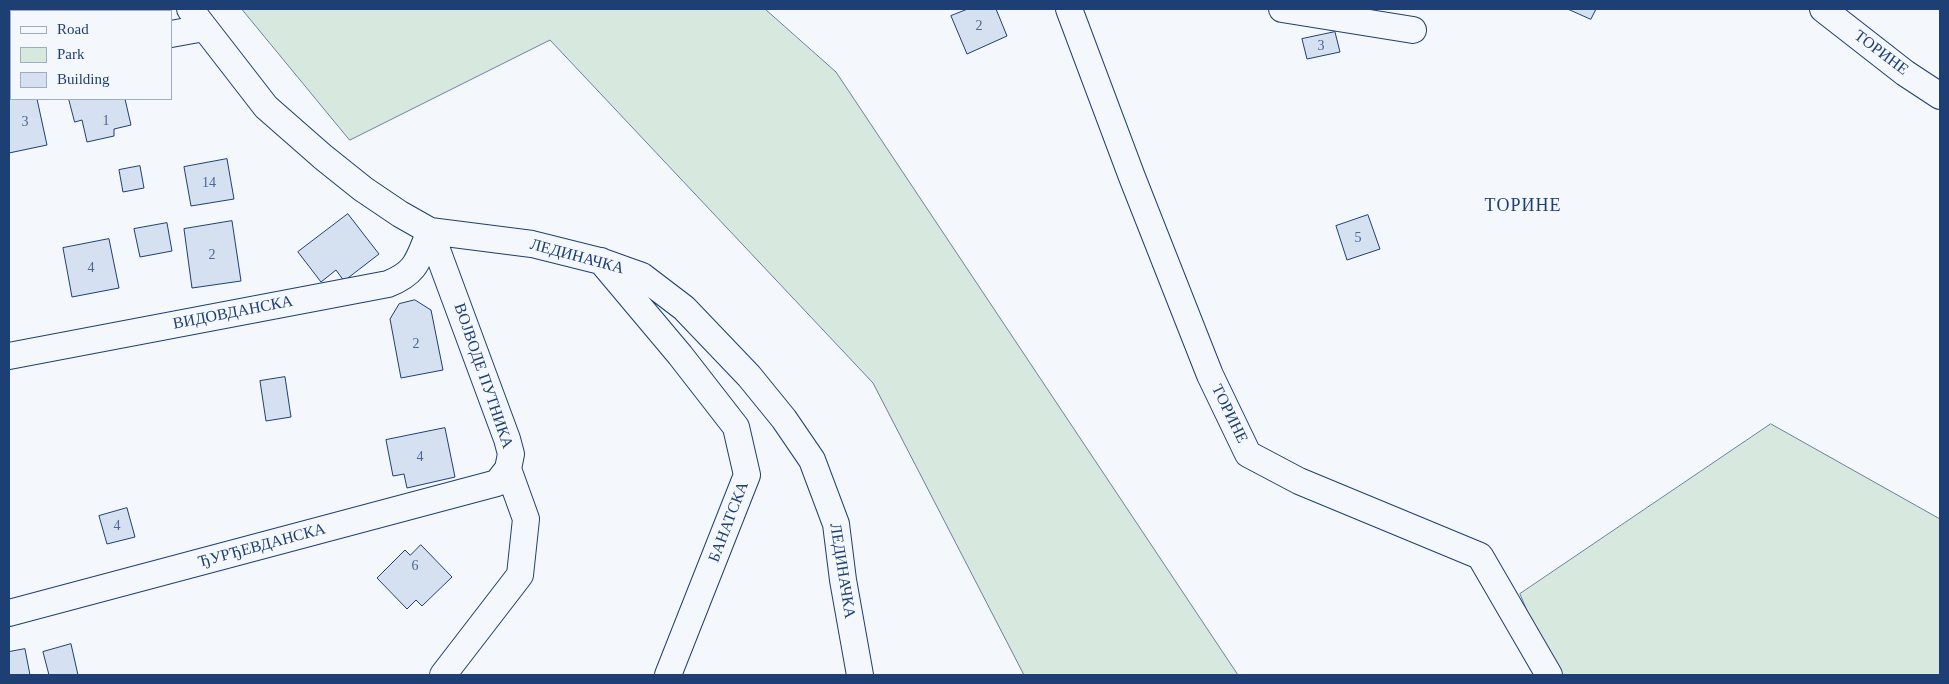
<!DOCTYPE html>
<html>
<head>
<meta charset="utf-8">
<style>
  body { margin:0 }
  #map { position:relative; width:1949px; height:684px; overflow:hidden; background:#f4f7fb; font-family:Georgia,serif }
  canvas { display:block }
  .frame { position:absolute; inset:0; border:10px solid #1d3f73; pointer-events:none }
  .legend { position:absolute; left:10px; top:10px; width:162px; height:90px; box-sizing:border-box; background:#f4f7fb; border:1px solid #9eadc5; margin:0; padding:6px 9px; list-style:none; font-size:15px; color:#1d3f73 }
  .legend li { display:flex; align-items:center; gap:10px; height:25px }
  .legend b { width:25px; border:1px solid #9eadc5 }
</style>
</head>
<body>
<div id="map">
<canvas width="1949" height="684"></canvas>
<div class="frame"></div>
<ul class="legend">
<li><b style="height:6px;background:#f4f7fb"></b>Road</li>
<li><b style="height:14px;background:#d7e8df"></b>Park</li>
<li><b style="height:14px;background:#d5e0f0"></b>Building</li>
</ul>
</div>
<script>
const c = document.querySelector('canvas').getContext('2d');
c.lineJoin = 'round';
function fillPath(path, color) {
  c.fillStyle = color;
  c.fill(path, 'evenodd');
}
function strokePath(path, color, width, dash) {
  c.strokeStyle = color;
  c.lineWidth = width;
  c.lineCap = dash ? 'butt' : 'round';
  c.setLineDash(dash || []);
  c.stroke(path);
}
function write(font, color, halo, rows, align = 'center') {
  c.font = font + ' Georgia,serif';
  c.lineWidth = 4;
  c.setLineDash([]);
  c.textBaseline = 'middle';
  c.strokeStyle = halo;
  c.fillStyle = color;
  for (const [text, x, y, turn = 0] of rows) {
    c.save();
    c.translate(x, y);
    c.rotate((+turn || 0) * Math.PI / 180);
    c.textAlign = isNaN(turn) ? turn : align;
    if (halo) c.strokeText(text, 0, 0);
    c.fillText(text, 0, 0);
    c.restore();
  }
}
const green = new Path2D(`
  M 242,9 L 765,9 L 836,72 L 1238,675 L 1024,675 L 873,383 L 550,40 L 350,140 Z
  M 1771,424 L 1940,519 L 1940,675 L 1554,675 L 1520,594 Z`);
fillPath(green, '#d7e8df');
strokePath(green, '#687fa3', 1);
const building = new Path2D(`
  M 968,9 L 996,9 L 1007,36 L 967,54 L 951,16 Z
  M 1568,9 L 1596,9 L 1591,19 Z
  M 1335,32 L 1340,52 L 1307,59 L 1302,39 Z
  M 9,94 L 11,94 L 11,99 L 37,99 L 47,145 L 9,153 Z
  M 69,99 L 125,99 L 131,125 L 114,129 L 114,136 L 87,142 L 82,120 L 75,122 Z
  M 227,159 L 234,199 L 191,206 L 184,167 Z
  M 140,166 L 144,188 L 123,192 L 119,170 Z
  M 348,214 L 379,254 L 344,281 L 336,270 L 321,282 L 298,252 Z
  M 1368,215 L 1380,249 L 1347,260 L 1336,226 Z
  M 232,221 L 241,281 L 192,288 L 184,229 Z
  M 167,223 L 172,251 L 140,257 L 134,229 Z
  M 109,239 L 119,288 L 72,297 L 63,248 Z
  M 415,300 L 431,310 L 443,370 L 401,378 L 390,319 L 399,304 Z
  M 285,377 L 291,417 L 266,421 L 260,381 Z
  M 445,428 L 455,477 L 407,488 L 404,474 L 393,476 L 386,440 Z
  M 127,508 L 135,537 L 107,544 L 99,516 Z
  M 421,545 L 452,577 L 422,606 L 416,600 L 407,609 L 377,578 L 405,550 L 410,555 Z
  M 71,644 L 78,675 L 49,675 L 43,652 Z
  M 25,649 L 30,675 L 9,675 L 9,652 Z`);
fillPath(building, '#d5e0f0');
strokePath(building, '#1d3f73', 1);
const street = new Path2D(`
  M 190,9 L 266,107 L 323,157 L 363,189 L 400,214 L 430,231 L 532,244 L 600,261 L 642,276 L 684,308 L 749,376 L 784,419 L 812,460 L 836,524 L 843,580 L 860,675
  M 1069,9 L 1132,177 L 1210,375 L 1248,454 L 1299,481 L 1480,556 L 1549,675
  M 1282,9 L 1413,30
  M 1823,9 L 1905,73 L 1940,96
  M 171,34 L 204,28
  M 9,64 L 11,63
  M 430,231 L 507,439 L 511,454 L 508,469 L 526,519 L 520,575 L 443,675
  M 601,261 L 680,355 L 736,427 L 747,475 L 668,675
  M 9,356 L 388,284 C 418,272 418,259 430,231
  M 9,613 L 497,483 L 508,469`);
strokePath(street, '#1d3f73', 28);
strokePath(street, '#f4f7fb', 26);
write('14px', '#4b6792', null, [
  ["2",979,26],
  ["3",1321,46],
  ["1",106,121],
  ["3",25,122],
  ["14",209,183],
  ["5",1358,238],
  ["2",212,255],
  ["4",91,268],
  ["2",416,344],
  ["4",420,457],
  ["4",117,526],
  ["6",415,566]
]);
write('16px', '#1d3f73', '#f4f7fb', [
  ["ТОРИНЕ",1881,53,37],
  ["ЛЕДИНАЧКА",577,257,15],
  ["ВИДОВДАНСКА",233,313,-11],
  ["ВОЈВОДЕ ПУТНИКА",483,376,71],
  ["ТОРИНЕ",1229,414,64],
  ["БАНАТСКА",729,522,-69],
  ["ЂУРЂЕВДАНСКА",262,546,-15],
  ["ЛЕДИНАЧКА",842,571,81]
]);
c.letterSpacing = '1px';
write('18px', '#1d3f73', '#f4f7fb', [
  ["ТОРИНЕ",1523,206]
]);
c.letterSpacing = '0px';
</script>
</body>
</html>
